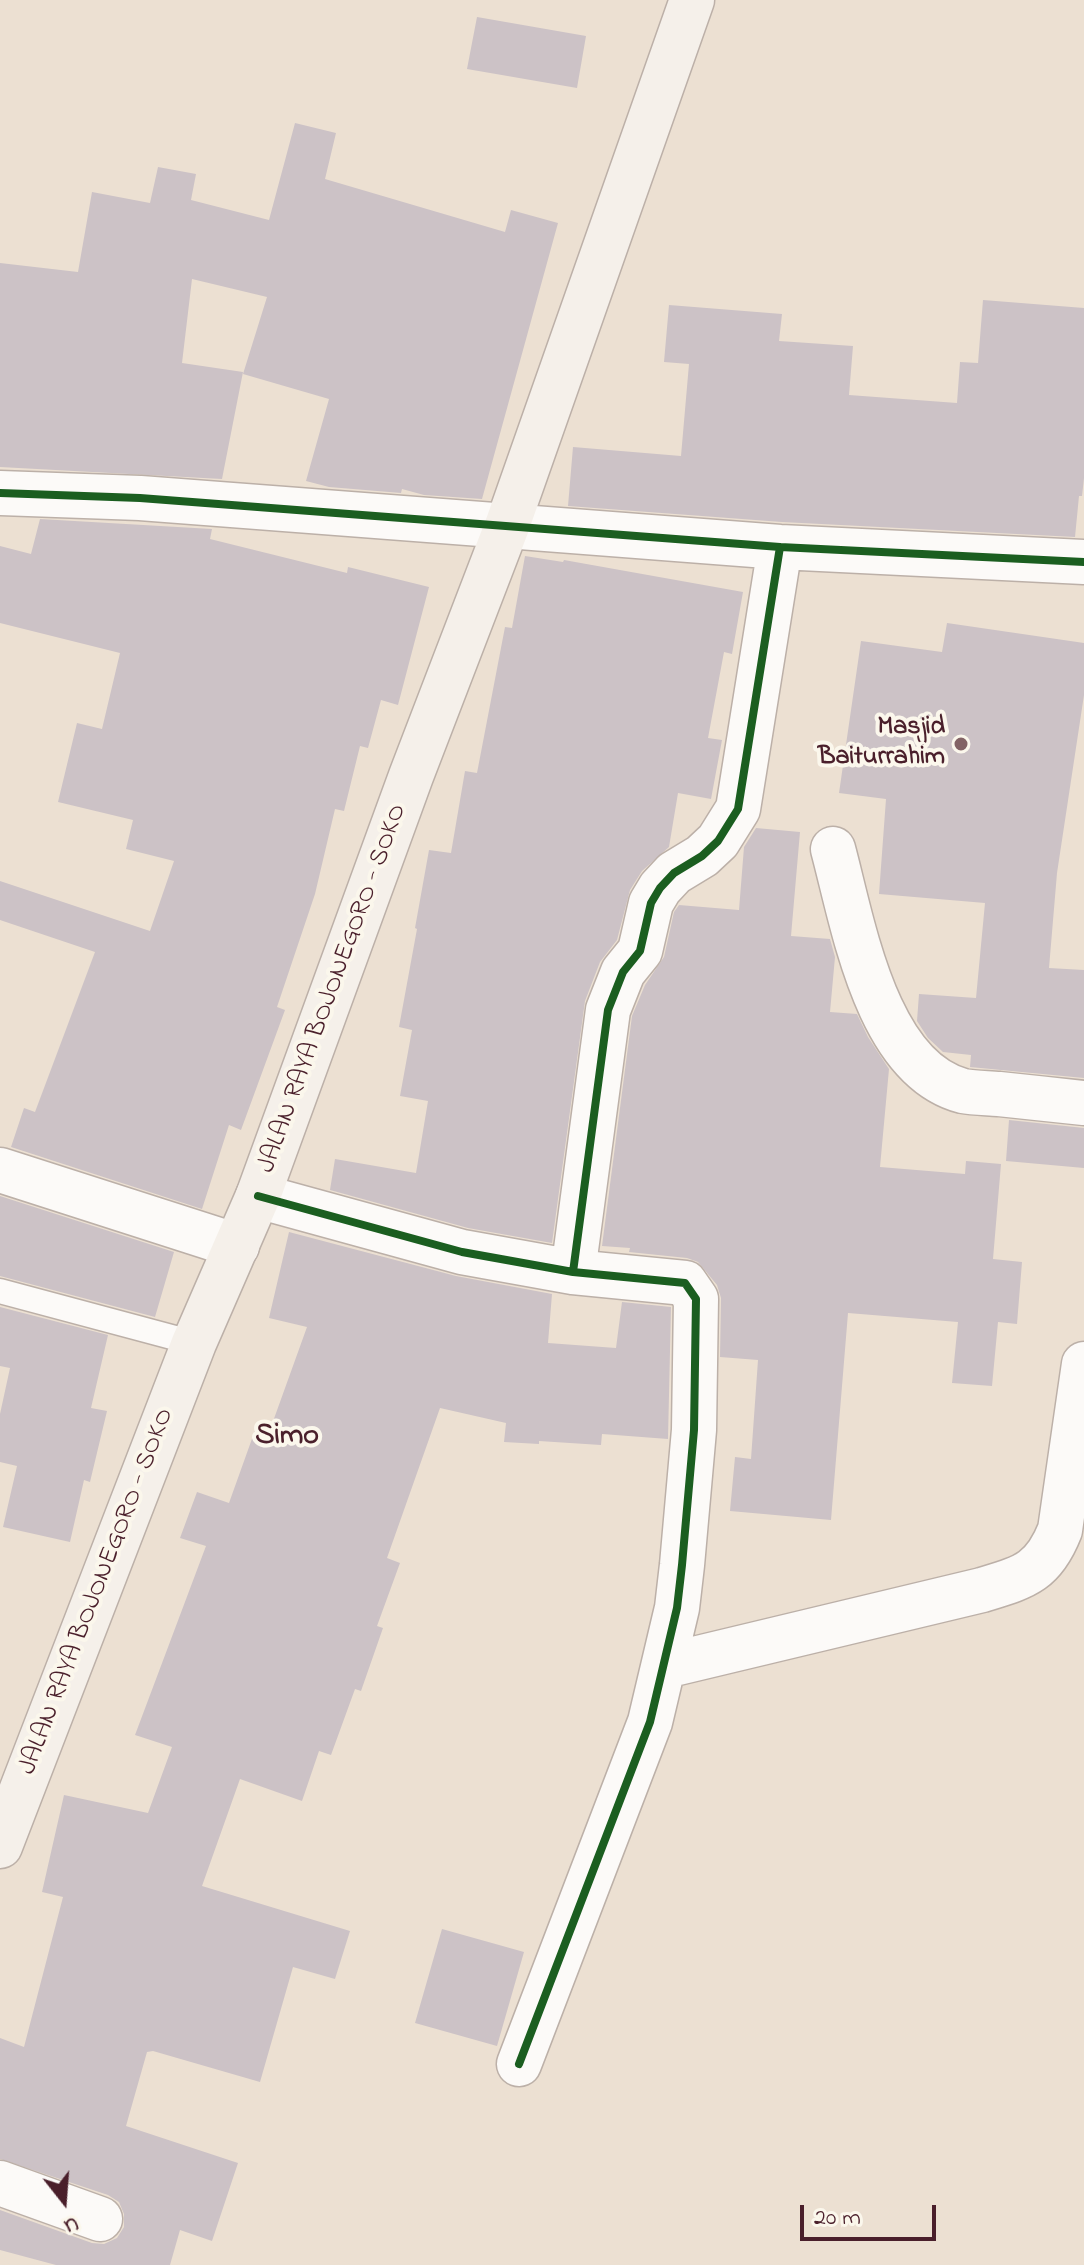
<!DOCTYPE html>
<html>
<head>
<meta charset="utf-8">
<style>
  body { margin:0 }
  #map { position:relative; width:1084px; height:2265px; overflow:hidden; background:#ece0d2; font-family:"Indie Flower",sans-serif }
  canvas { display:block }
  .north { position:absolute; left:24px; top:2161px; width:80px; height:80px; -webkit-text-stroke:6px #fbf7ec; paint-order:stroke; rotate:163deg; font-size:22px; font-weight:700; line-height:32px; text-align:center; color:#4a1f2b }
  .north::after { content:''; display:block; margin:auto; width:28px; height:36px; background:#4a1f2b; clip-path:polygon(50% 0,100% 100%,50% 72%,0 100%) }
  .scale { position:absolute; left:800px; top:2205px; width:136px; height:36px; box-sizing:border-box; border:4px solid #4a1f2b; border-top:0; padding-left:10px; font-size:24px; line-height:28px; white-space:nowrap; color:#4a1f2b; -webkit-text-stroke:6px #fbf7ec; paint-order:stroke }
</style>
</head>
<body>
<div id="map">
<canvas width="1084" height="2265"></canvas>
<div class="north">U</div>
<div class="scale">20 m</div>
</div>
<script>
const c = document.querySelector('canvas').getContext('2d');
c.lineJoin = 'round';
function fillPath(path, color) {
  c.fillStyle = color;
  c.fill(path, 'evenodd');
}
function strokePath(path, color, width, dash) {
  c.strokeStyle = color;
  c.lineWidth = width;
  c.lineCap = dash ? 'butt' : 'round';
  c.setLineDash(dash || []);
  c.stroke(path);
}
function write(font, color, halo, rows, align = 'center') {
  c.font = font + ' "Indie Flower",sans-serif';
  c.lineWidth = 8;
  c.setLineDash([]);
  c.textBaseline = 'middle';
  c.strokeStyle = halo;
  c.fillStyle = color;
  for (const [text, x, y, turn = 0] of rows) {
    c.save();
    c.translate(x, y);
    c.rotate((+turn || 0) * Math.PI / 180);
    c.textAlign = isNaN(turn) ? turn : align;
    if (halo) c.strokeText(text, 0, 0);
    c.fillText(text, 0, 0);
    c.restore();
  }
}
fillPath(new Path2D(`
  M 477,17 L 586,36 L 577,88 L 467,69 Z
  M 295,123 L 336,133 L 325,179 L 505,232 L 511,210 L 558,223 L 482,499 L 424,495 L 402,489 L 401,493 L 329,487 L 306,481 L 329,399 L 243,374 L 267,297 L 192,279 L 182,363 L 243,372 L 222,479 L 0,467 L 0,263 L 78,272 L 92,192 L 150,203 L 158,167 L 196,174 L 191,200 L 269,220 Z
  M 983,300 L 1084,308 L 1084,478 L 1082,496 L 1079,496 L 1075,537 L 782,522 L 568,506 L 573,447 L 681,456 L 689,364 L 664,362 L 669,305 L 782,314 L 779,341 L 853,346 L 849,395 L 957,403 L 960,362 L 978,363 Z
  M 40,519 L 212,529 L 210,539 L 347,573 L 348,567 L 429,587 L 398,705 L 381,700 L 368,748 L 360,746 L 344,811 L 335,809 L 315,894 L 277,1007 L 285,1010 L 241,1130 L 229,1125 L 202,1209 L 11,1147 L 24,1108 L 35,1112 L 95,952 L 0,920 L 0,881 L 150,931 L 174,861 L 126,849 L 133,820 L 58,802 L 77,723 L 102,729 L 120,653 L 0,623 L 0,546 L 31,554 Z
  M 525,556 L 563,562 L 564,560 L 743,592 L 732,654 L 724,652 L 708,738 L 722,740 L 711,799 L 678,793 L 669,847 L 642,871 L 630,890 L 617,940 L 600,962 L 585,1001 L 552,1243 L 468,1228 L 330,1190 L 335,1159 L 416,1173 L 428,1101 L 400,1096 L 412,1030 L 399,1027 L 417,929 L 415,928 L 429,850 L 451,853 L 465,771 L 477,773 L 505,627 L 512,628 Z
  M 947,623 L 1084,643 L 1084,695 L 1057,873 L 1049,968 L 1084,970 L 1084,1078 L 970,1067 L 971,1055 L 943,1052 L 928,1038 L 917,1021 L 919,994 L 976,998 L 985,903 L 879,894 L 886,799 L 839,793 L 861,641 L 942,652 Z
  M 756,828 L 800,832 L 791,936 L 830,939 L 835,957 L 830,1012 L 857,1014 L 868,1037 L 889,1069 L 880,1167 L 965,1174 L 966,1161 L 1001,1164 L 993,1259 L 1022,1262 L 1017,1324 L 998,1322 L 992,1386 L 952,1383 L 958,1322 L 848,1313 L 831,1520 L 730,1511 L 735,1457 L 751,1459 L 758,1360 L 720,1357 L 721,1298 L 717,1285 L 698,1262 L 687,1258 L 629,1252 L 630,1248 L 602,1246 L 632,1016 L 645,985 L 664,957 L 674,912 L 679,905 L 739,910 L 744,847 Z
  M 1009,1120 L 1084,1128 L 1084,1168 L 1006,1161 Z
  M 0,1196 L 174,1252 L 155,1317 L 0,1276 Z
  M 289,1232 L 456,1276 L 552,1294 L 548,1343 L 616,1348 L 622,1302 L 671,1307 L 668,1439 L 602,1434 L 601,1445 L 539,1441 L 539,1444 L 504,1442 L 506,1423 L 440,1408 L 387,1558 L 400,1563 L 377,1626 L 383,1628 L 361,1691 L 355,1689 L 331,1755 L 319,1751 L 302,1801 L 240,1779 L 202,1886 L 350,1931 L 335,1979 L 293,1967 L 260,2082 L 153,2051 L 147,2052 L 126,2126 L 238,2163 L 212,2241 L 180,2230 L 170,2265 L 56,2265 L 0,2250 L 0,2210 L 92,2243 L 104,2244 L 117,2238 L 124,2227 L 124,2214 L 119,2202 L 108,2195 L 0,2159 L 0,2038 L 24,2047 L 63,1897 L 42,1892 L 64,1795 L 148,1813 L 172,1747 L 135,1735 L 206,1546 L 180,1538 L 197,1492 L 229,1503 L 258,1422 L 271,1427 L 307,1327 L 269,1318 Z
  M 0,1307 L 108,1335 L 91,1408 L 107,1411 L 90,1482 L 84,1480 L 70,1542 L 3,1527 L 17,1466 L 0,1462 L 0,1414 L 10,1368 L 0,1366 Z
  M 442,1929 L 524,1952 L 497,2046 L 415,2023 Z`), '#ccc2c6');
const service = new Path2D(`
  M 0,1291 L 194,1343`);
const minor = new Path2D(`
  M 507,526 L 780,547 L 1084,562
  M 833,849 C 853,923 876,1068 963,1091 C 974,1093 987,1093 999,1094 C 1027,1097 1056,1100 1084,1103
  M 0,1170 L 237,1246
  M 258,1196 L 462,1252 L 573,1272 L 685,1283 L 696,1299 L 694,1430 L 682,1565 L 677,1608 L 650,1722 L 519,2064
  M 573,1272 L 608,1010 L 623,972 L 640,951 L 651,903 L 660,888 L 674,873 L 702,856 L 718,841 L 738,809 L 780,547
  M 665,1666 L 982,1590 C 1024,1577 1043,1573 1060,1530 L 1084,1364
  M 0,2183 L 100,2219`);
const tertiary = new Path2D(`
  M 0,493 L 140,498 L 507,526`);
const secondary = new Path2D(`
  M 0,1846 L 194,1343 L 258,1196 L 411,776 L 507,526 L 692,0`);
strokePath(service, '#bcb0a8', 27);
strokePath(minor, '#bcb0a8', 47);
strokePath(tertiary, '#bcb0a8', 47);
strokePath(secondary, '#bcb0a8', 47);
strokePath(service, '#fcfaf8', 24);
strokePath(minor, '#fcfaf8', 44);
strokePath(tertiary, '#fcfaf8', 44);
strokePath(secondary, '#f5f0ea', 44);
strokePath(new Path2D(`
  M 0,493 L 140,498 L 780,547 L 1084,562
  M 258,1196 L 462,1252 L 573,1272 L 685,1283 L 696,1299 L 694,1430 L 682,1565 L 677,1608 L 650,1722 L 519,2064
  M 573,1272 L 608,1010 L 623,972 L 640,951 L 651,903 L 660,888 L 674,873 L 702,856 L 718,841 L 738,809 L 780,547`), '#1b5e20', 8);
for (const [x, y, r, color] of [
  [961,744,8,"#836365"]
]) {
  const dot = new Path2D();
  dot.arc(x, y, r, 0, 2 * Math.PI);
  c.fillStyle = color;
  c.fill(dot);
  strokePath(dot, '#fbf7ec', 3);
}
write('bold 26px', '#4a1f2b', '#fbf7ec', [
  ["Masjid",945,729],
  ["Baiturrahim",945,759]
], 'right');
write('26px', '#4a1f2b', '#fbf7ec', [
  ["JALAN RAYA BOJONEGORO - SOKO",334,989,-70],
  ["JALAN RAYA BOJONEGORO - SOKO",98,1592,-69]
]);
write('bold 30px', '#4a1f2b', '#fbf7ec', [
  ["Simo",287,1438]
]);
</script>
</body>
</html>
